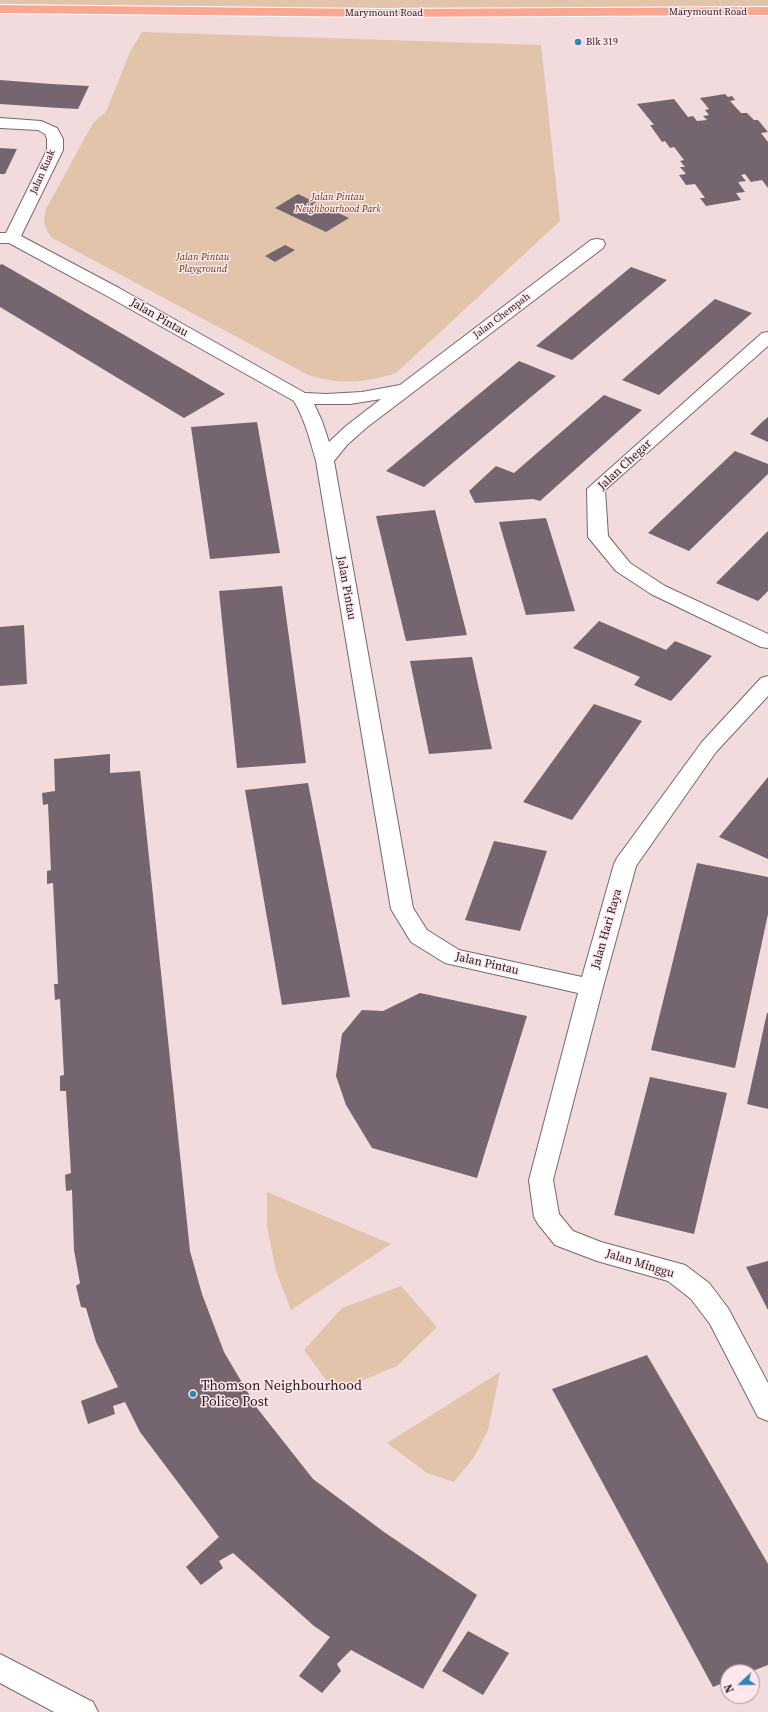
<!DOCTYPE html>
<html>
<head>
<meta charset="utf-8">
<style>
  body { margin:0 }
  #map { position:relative; width:768px; height:1712px; overflow:hidden; background:#f1dbdd; font-family:"Source Serif 4",serif }
  canvas { display:block }
  .north { position:absolute; left:720px; top:1664px; width:40px; height:40px; box-sizing:border-box; background:#ffe8eb; border:1px solid #a79698; border-radius:50%; rotate:248deg; font-size:11px; font-weight:700; line-height:16px; text-align:center; color:#221a1b }
  .north::after { content:''; display:block; margin:auto; width:14px; height:18px; background:#3086b5; clip-path:polygon(50% 0,100% 100%,50% 72%,0 100%) }
</style>
</head>
<body>
<div id="map">
<canvas width="768" height="1712"></canvas>
<div class="north">N</div>
</div>
<script>
const c = document.querySelector('canvas').getContext('2d');
c.lineJoin = 'round';
function fillPath(path, color) {
  c.fillStyle = color;
  c.fill(path, 'evenodd');
}
function strokePath(path, color, width, dash) {
  c.strokeStyle = color;
  c.lineWidth = width;
  c.lineCap = dash ? 'butt' : 'round';
  c.setLineDash(dash || []);
  c.stroke(path);
}
function write(font, color, halo, rows, align = 'center') {
  c.font = font + ' "Source Serif 4",serif';
  c.lineWidth = 3;
  c.setLineDash([]);
  c.textBaseline = 'middle';
  c.strokeStyle = halo;
  c.fillStyle = color;
  for (const [text, x, y, turn = 0] of rows) {
    c.save();
    c.translate(x, y);
    c.rotate((+turn || 0) * Math.PI / 180);
    c.textAlign = isNaN(turn) ? turn : align;
    if (halo) c.strokeText(text, 0, 0);
    c.fillText(text, 0, 0);
    c.restore();
  }
}
fillPath(new Path2D(`
  M 0,0 L 768,0 L 768,11 L 0,9 Z
  M 142,32 L 541,45 L 560,221 L 396,373 C 364,383 341,385 308,375 L 52,238 C 43,226 43,223 46,209 L 93,123 L 106,112 L 130,52 Z
  M 267,1192 L 391,1244 L 291,1310 L 276,1271 L 267,1226 Z
  M 401,1286 L 437,1327 L 397,1366 L 335,1392 L 304,1350 L 342,1308 Z
  M 500,1372 L 488,1430 L 474,1457 L 454,1482 L 427,1473 L 387,1443 Z`), '#e2c4ab');
fillPath(new Path2D(`
  M 0,80 L 51,84 L 89,86 L 78,109 L 59,108 L 0,104 Z
  M 725,94 L 728,97 L 732,96 L 735,100 L 730,101 L 741,113 L 747,113 L 754,120 L 758,120 L 768,132 L 761,133 L 768,142 L 768,188 L 762,180 L 751,182 L 745,174 L 741,175 L 746,181 L 738,182 L 745,192 L 736,193 L 741,200 L 706,206 L 700,198 L 705,198 L 695,184 L 686,185 L 679,175 L 686,174 L 680,167 L 685,167 L 680,161 L 684,160 L 674,147 L 670,148 L 665,141 L 662,142 L 650,125 L 654,125 L 637,104 L 674,99 L 688,117 L 693,116 L 697,121 L 707,120 L 703,116 L 709,115 L 705,110 L 709,109 L 700,98 Z
  M 0,148 L 17,149 L 5,174 L 0,174 Z
  M 298,194 L 349,218 L 326,232 L 275,208 Z
  M 285,245 L 295,250 L 275,262 L 265,256 Z
  M 2,264 L 73,305 L 225,394 L 184,418 L 0,307 L 0,265 Z
  M 631,267 L 667,280 L 572,360 L 536,346 Z
  M 715,299 L 752,313 L 659,395 L 622,380 Z
  M 519,361 L 556,376 L 424,487 L 386,471 Z
  M 604,395 L 642,410 L 540,501 L 533,499 L 475,503 L 469,491 L 496,466 L 514,473 Z
  M 768,417 L 768,442 L 750,434 L 761,423 Z
  M 257,422 L 280,553 L 210,559 L 191,427 Z
  M 735,451 L 768,464 L 768,474 L 689,551 L 648,533 Z
  M 435,510 L 467,635 L 406,641 L 376,516 Z
  M 546,518 L 575,611 L 526,615 L 499,522 Z
  M 768,531 L 768,591 L 758,601 L 716,583 Z
  M 282,586 L 306,763 L 237,768 L 219,591 Z
  M 599,621 L 666,650 L 675,641 L 712,656 L 671,701 L 634,685 L 640,677 L 573,648 Z
  M 24,625 L 27,684 L 0,686 L 0,627 Z
  M 472,657 L 492,749 L 429,754 L 410,661 Z
  M 594,704 L 642,721 L 572,820 L 523,802 Z
  M 110,754 L 110,773 L 140,771 L 190,1251 L 202,1294 L 224,1352 L 257,1408 L 313,1479 L 384,1532 L 477,1595 L 423,1689 L 351,1650 L 337,1664 L 341,1671 L 322,1693 L 299,1676 L 330,1637 L 314,1626 L 233,1553 L 219,1561 L 223,1568 L 201,1585 L 186,1567 L 219,1537 L 140,1432 L 125,1402 L 113,1406 L 115,1414 L 88,1424 L 81,1401 L 118,1387 L 96,1342 L 86,1308 L 81,1307 L 76,1286 L 80,1283 L 74,1250 L 72,1190 L 66,1191 L 65,1175 L 71,1173 L 66,1091 L 60,1091 L 60,1076 L 64,1075 L 60,999 L 55,1000 L 54,984 L 58,984 L 53,883 L 47,884 L 47,871 L 51,870 L 48,804 L 43,805 L 42,793 L 55,791 L 54,759 Z
  M 768,777 L 768,859 L 719,837 Z
  M 308,783 L 350,997 L 282,1005 L 245,790 Z
  M 494,841 L 547,851 L 520,931 L 465,920 Z
  M 697,863 L 768,877 L 768,914 L 735,1068 L 651,1050 Z
  M 420,993 L 527,1016 L 477,1178 L 372,1148 L 346,1105 L 336,1076 L 342,1034 L 362,1010 L 383,1011 Z
  M 767,1013 L 768,1013 L 768,1109 L 747,1104 Z
  M 650,1077 L 727,1093 L 694,1234 L 614,1215 Z
  M 768,1261 L 768,1310 L 746,1267 Z
  M 647,1355 L 768,1564 L 768,1665 L 750,1672 L 728,1672 L 728,1681 L 713,1687 L 552,1389 Z
  M 468,1631 L 509,1653 L 483,1695 L 442,1671 Z`), '#75656e');
const street = new Path2D(`
  M 0,118 L 41,121 L 57,128 L 63,139 L 63,150 L 21,236 L 119,288 L 305,393 L 326,394 L 362,392 L 400,385 L 591,240 L 597,239 L 603,240 L 605,244 L 603,248 L 366,428 L 347,445 L 334,461 L 413,908 L 427,930 L 459,950 L 582,977 L 614,864 L 617,858 L 702,742 L 761,678 L 768,676 L 768,696 L 716,752 L 636,866 L 603,987 L 553,1180 L 559,1214 L 573,1231 L 601,1242 L 685,1265 L 709,1283 L 728,1308 L 768,1383 L 768,1421 L 758,1417 L 710,1324 L 691,1299 L 668,1281 L 597,1261 L 555,1245 L 538,1224 L 534,1217 L 529,1180 L 578,993 L 445,963 L 411,942 L 391,909 L 316,461 C 310,440 305,420 294,401 L 107,296 L 9,243 L 0,243 L 0,233 L 6,233 L 47,150 L 47,139 L 45,134 L 38,130 L 0,128 ZM 381,399 L 346,426 L 329,442 L 322,421 L 314,404 L 350,404 Z
  M 768,332 L 768,346 L 605,490 L 608,536 L 630,563 L 665,586 L 768,634 L 768,648 L 761,647 L 651,594 L 616,571 L 588,537 L 587,489 L 762,333 Z`);
const secondary = new Path2D(`
  M 0,1654 L 93,1702 L 98,1712 L 54,1712 L 0,1683 Z`);
const primary = new Path2D(`
  M 0,5 L 381,9 L 768,7 L 768,15 L 381,17 L 0,13 Z`);
strokePath(street, '#7a6769', 2);
strokePath(secondary, '#7a6769', 2);
strokePath(primary, '#fff', 2);
fillPath(street, '#fff');
fillPath(secondary, '#fff');
fillPath(primary, '#faa792');
for (const [x, y, r, color] of [
  [578,42,4,"#3086b5"],
  [193,1394,4,"#3086b5"]
]) {
  const dot = new Path2D();
  dot.arc(x, y, r, 0, 2 * Math.PI);
  c.fillStyle = color;
  c.fill(dot);
  strokePath(dot, '#ffe8eb', 1.5);
}
write('10px', '#221a1b', '#ffe8eb', [
  ["Marymount Road",708,12],
  ["Marymount Road",384,13],
  ["Jalan Kuak",43,172,-66],
  ["Jalan Chempah",502,316,-37]
]);
write('10px', '#221a1b', '#ffe8eb', [
  ["Blk 319",586,42]
], 'left');
write('italic 10px', '#603609', '#ffe8eb', [
  ["Jalan Pintau",338,197],
  ["Neighbourhood Park",338,209],
  ["Jalan Pintau",203,257],
  ["Playground",203,269]
]);
write('12px', '#221a1b', '#ffe8eb', [
  ["Jalan Pintau",159,318,30],
  ["Jalan Chegar",625,465,-43],
  ["Jalan Pintau",346,588,80],
  ["Jalan Hari Raya",607,929,-74],
  ["Jalan Pintau",487,964,13],
  ["Jalan Minggu",640,1264,17]
]);
write('14px', '#221a1b', '#ffe8eb', [
  ["Thomson Neighbourhood",201,1386],
  ["Police Post",201,1402]
], 'left');
</script>
</body>
</html>
